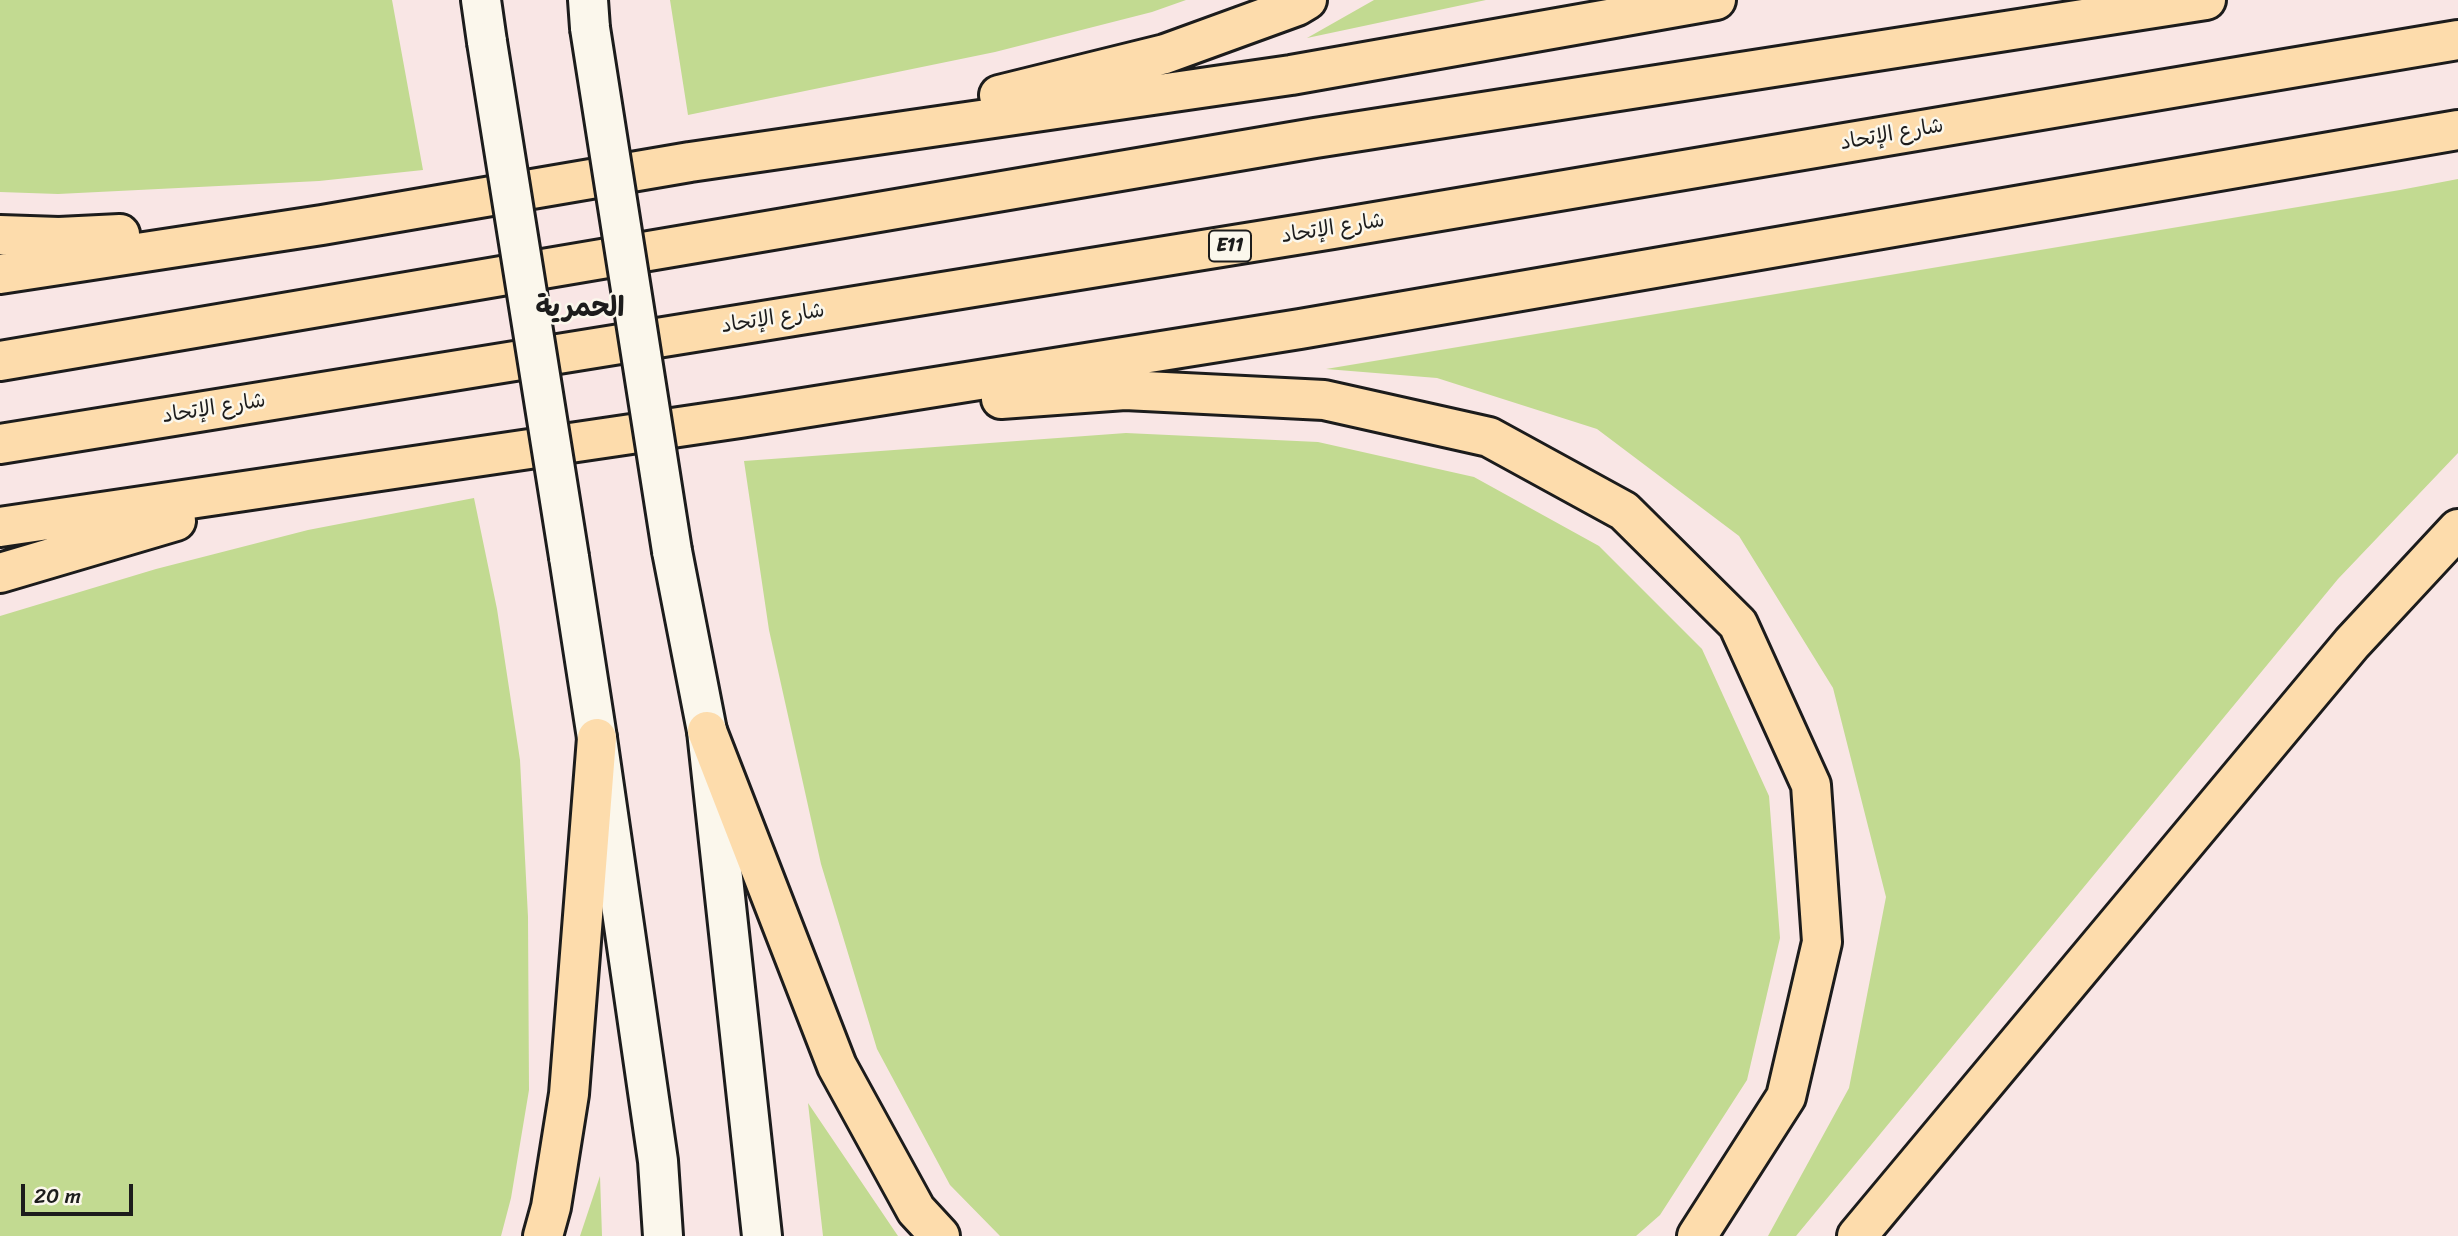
<!DOCTYPE html>
<html>
<head>
<meta charset="utf-8">
<style>
  body { margin:0 }
  #map { position:relative; width:2458px; height:1236px; overflow:hidden; background:#f9e6e5; font-family:Sriracha,sans-serif }
  canvas { display:block }
  .scale { position:absolute; left:21px; top:1184px; width:112px; height:32px; box-sizing:border-box; border:4px solid #1c1c1c; border-top:0; padding-left:9px; font-size:21px; line-height:24px; white-space:nowrap; color:#1c1c1c; -webkit-text-stroke:5px #fbf7ec; paint-order:stroke }
</style>
</head>
<body>
<div id="map">
<canvas width="2458" height="1236"></canvas>
<div class="scale">20 m</div>
</div>
<script>
const c = document.querySelector('canvas').getContext('2d');
c.lineJoin = 'round';
function fillPath(path, color) {
  c.fillStyle = color;
  c.fill(path, 'evenodd');
}
function strokePath(path, color, width, dash) {
  c.strokeStyle = color;
  c.lineWidth = width;
  c.lineCap = dash ? 'butt' : 'round';
  c.setLineDash(dash || []);
  c.stroke(path);
}
function write(font, color, halo, rows, align = 'center') {
  c.font = font + ' Sriracha,"Playpen Sans Arabic",sans-serif';
  c.lineWidth = 5;
  c.setLineDash([]);
  c.textBaseline = 'middle';
  c.strokeStyle = halo;
  c.fillStyle = color;
  for (const [text, x, y, turn = 0] of rows) {
    c.save();
    c.translate(x, y);
    c.rotate((+turn || 0) * Math.PI / 180);
    c.textAlign = isNaN(turn) ? turn : align;
    if (halo) c.strokeText(text, 0, 0);
    c.fillText(text, 0, 0);
    c.restore();
  }
}
fillPath(new Path2D(`
  M 0,0 L 392,0 L 423,170 L 319,181 L 58,194 L 0,192 Z
  M 670,0 L 1186,0 L 1152,12 L 995,52 L 688,115 Z
  M 1374,0 L 1486,0 L 1307,38 Z
  M 2458,179 L 2458,453 L 2338,579 L 1796,1236 L 1768,1236 L 1849,1088 L 1886,897 L 1833,688 L 1739,536 L 1597,429 L 1437,378 L 1326,369 L 2400,190 Z
  M 1126,433 L 1318,442 L 1474,477 L 1599,546 L 1702,649 L 1769,796 L 1780,938 L 1747,1080 L 1660,1215 L 1636,1236 L 1000,1236 L 950,1185 L 877,1049 L 821,864 L 769,630 L 744,461 Z
  M 474,498 L 497,609 L 520,760 L 528,917 L 529,1090 L 511,1198 L 501,1236 L 0,1236 L 0,616 L 156,569 L 308,530 Z
  M 808,1103 L 898,1236 L 823,1236 Z
  M 600,1176 L 602,1236 L 580,1236 Z`), '#c2da91');
const tertiary = new Path2D(`
  M 481,0 L 487,42
  M 588,0 L 590,28
  M 672,551 L 707,731 L 762,1236
  M 569,557 L 597,738 L 658,1161 L 663,1236`);
const primary = new Path2D(`
  M 999,95 L 1165,54 L 1297,6 L 1307,0
  M 0,235 L 59,237 L 120,234
  M 0,274 L 322,225 L 690,162 L 1291,75 L 1716,0
  M 1001,399 L 1125,390 L 1324,400 L 1489,437 L 1624,511 L 1738,624 L 1811,785 L 1822,942 L 1786,1097 L 1697,1236
  M 0,527 L 740,418 L 1300,329 L 2458,130
  M 0,573 L 176,521
  M 707,731 L 837,1066 L 916,1210 L 940,1236
  M 543,1236 L 551,1207 L 569,1094 L 597,738
  M 1857,1236 L 2352,643 L 2458,529`);
const trunk = new Path2D(`
  M 0,361 L 1315,138 L 2206,0
  M 0,444 L 1333,229 L 2458,40`);
strokePath(tertiary, '#1c1c1c', 44);
strokePath(primary, '#1c1c1c', 44);
strokePath(trunk, '#1c1c1c', 44);
strokePath(tertiary, '#fbf7ec', 38);
strokePath(primary, '#fddcac', 38);
strokePath(trunk, '#fddcac', 38);
const tertiaryBridge = new Path2D(`
  M 590,28 L 672,551
  M 487,42 L 569,557`);
strokePath(tertiaryBridge, '#1c1c1c', 44, []);
strokePath(tertiaryBridge, '#fbf7ec', 38);
for (const [x, y, w] of [
  [1230,246,42]
]) {
  const box = new Path2D();
  box.roundRect(x - w / 2, y - 15.5, w, 31, 5);
  c.fillStyle = '#fbf7ec';
  c.fill(box);
  strokePath(box, '#1c1c1c', 2);
}
write('bold 19px', '#1c1c1c', null, [
  ["E11",1230,246]
]);
write('21px', '#1c1c1c', '#fbf7ec', [
  ["شارع الإتحاد",1892,135,-10],
  ["شارع الإتحاد",1333,229,-9],
  ["شارع الإتحاد",773,319,-9],
  ["شارع الإتحاد",214,409,-9]
]);
write('bold 28px', '#1c1c1c', '#fbf7ec', [
  ["الحمرية",580,309]
]);
</script>
</body>
</html>
